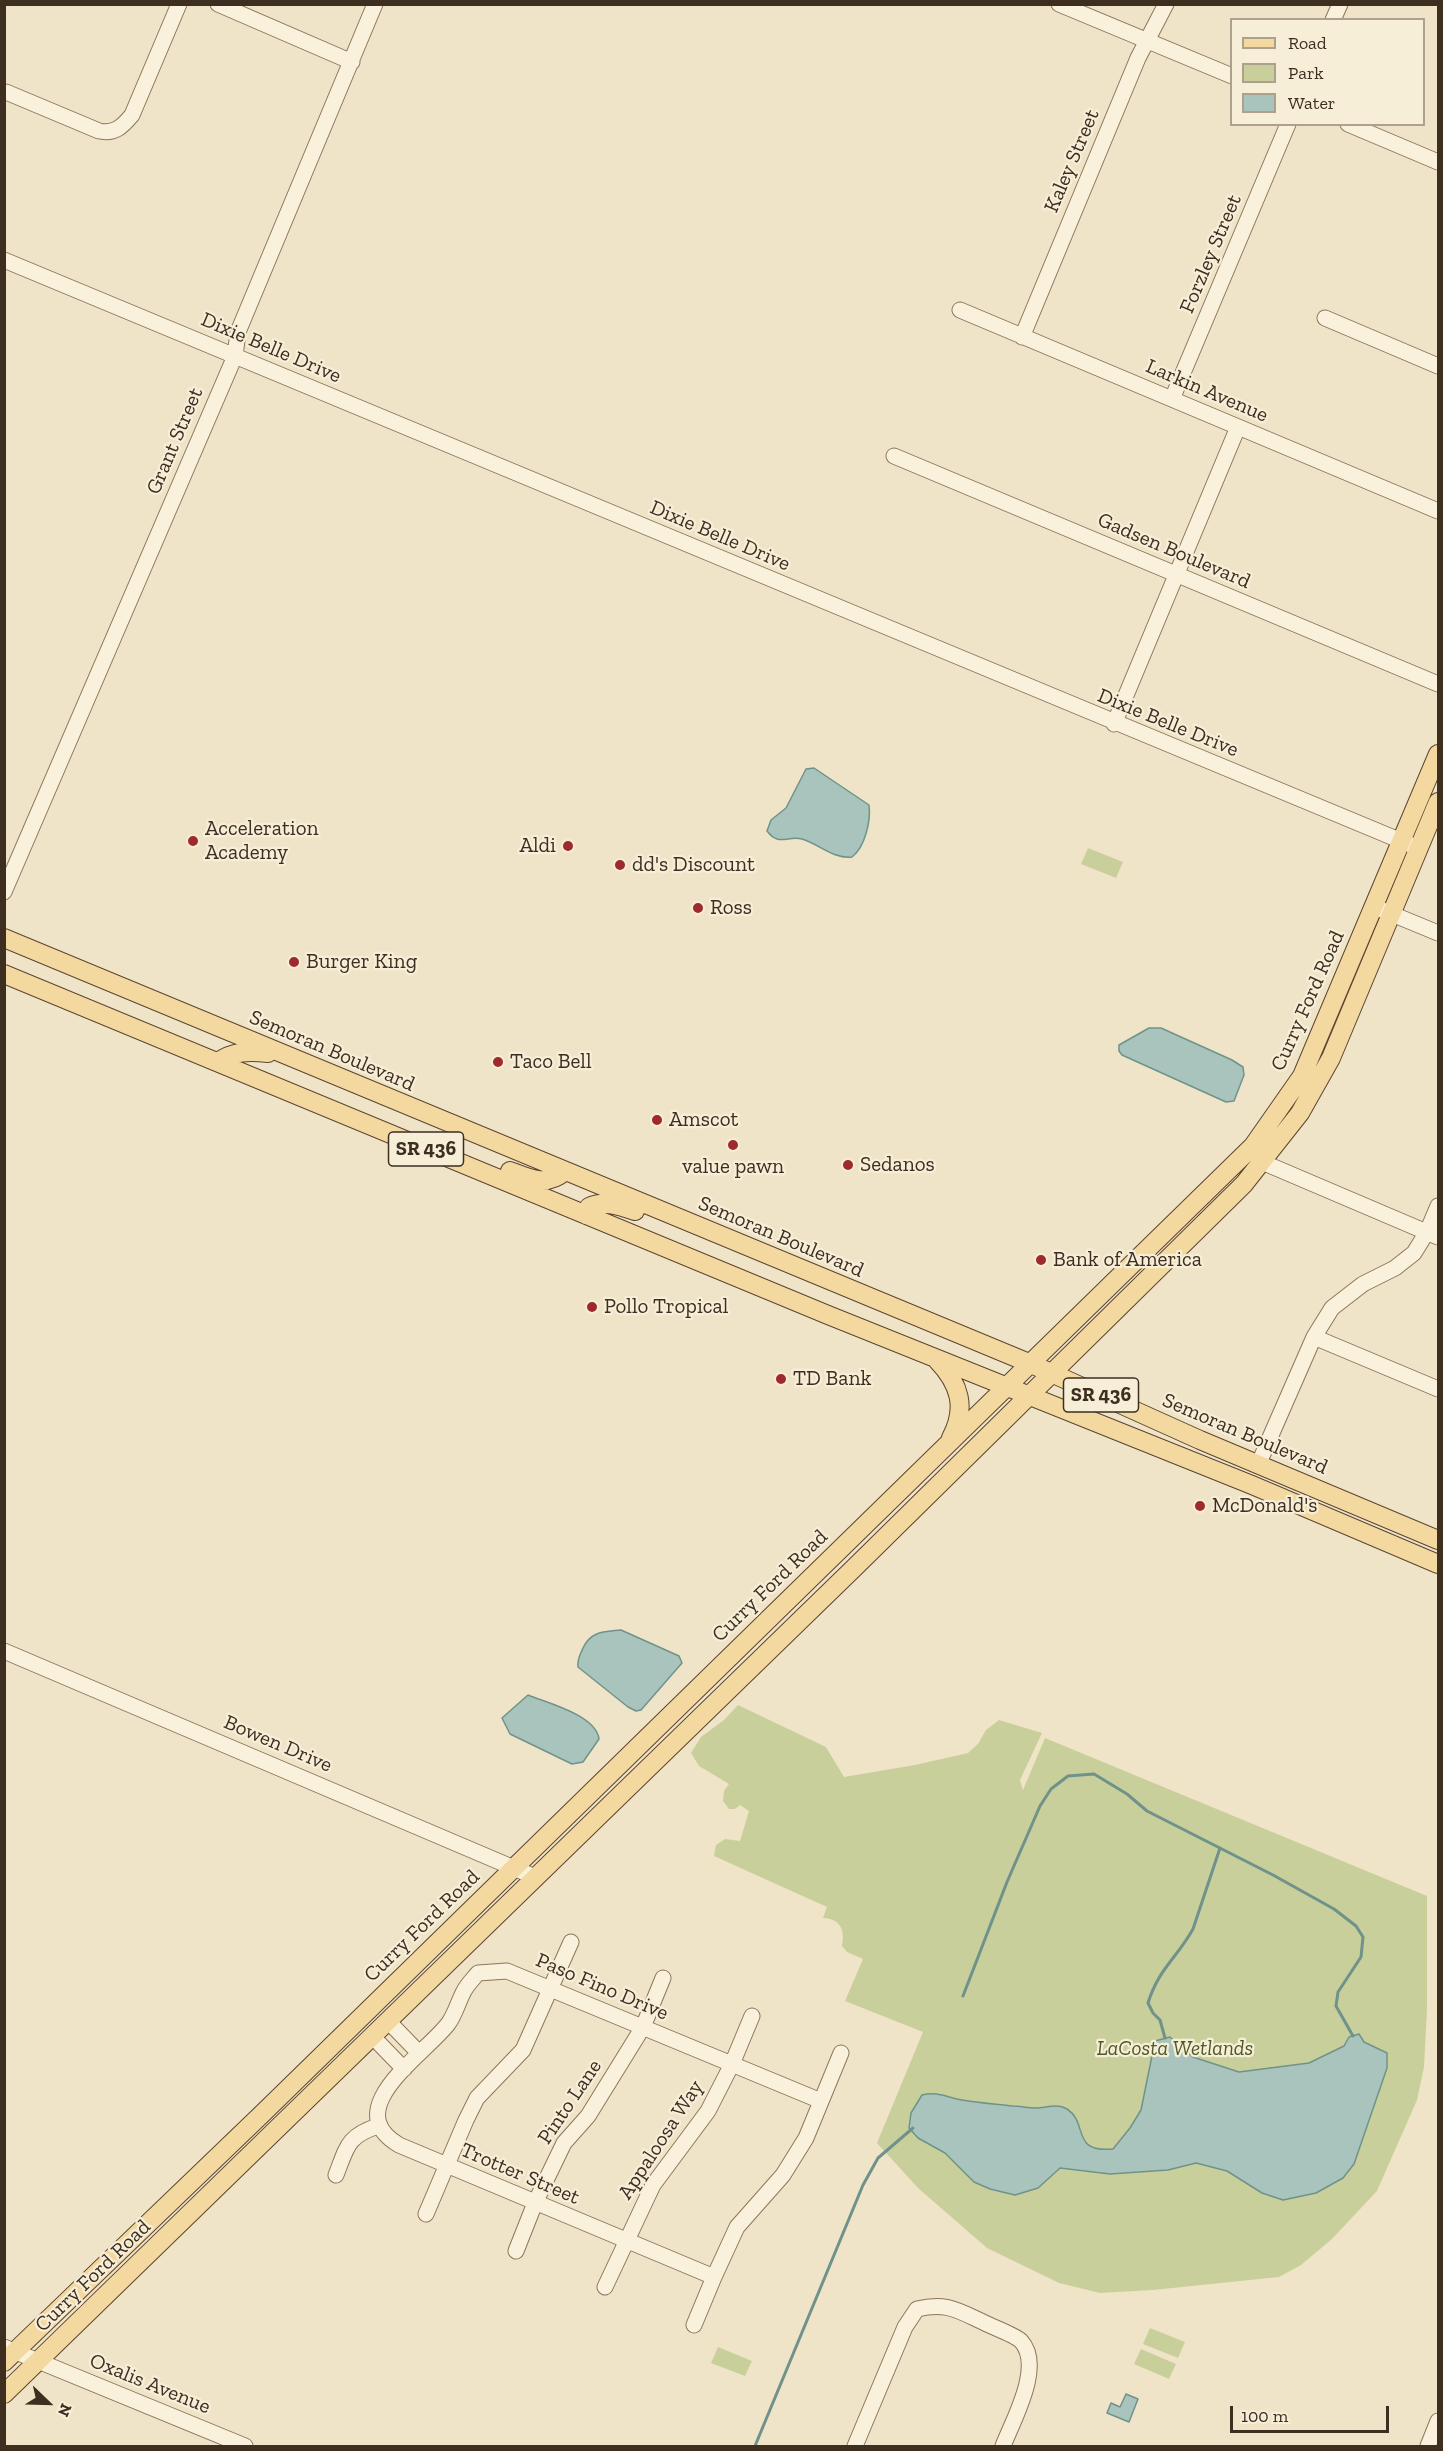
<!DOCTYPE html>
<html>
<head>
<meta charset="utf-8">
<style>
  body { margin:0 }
  #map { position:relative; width:1443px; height:2451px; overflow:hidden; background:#f0e4c8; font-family:"Zilla Slab",serif }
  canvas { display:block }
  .frame { position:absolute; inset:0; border:6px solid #3d2e20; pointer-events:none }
  .legend { position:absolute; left:1230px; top:18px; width:195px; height:108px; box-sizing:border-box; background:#f7eed8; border:2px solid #ada18e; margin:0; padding:8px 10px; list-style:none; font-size:18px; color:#3d2e20 }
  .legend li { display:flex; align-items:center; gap:12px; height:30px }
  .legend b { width:30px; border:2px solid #ada18e }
  .north { position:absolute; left:18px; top:2373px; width:60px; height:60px; -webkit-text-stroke:4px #f7eed8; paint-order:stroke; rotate:113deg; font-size:16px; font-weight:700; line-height:24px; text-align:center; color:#3d2e20 }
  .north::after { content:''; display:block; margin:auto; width:21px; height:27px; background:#3d2e20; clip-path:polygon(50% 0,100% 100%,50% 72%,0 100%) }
  .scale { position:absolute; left:1230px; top:2406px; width:159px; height:27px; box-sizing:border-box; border:3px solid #3d2e20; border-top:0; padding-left:8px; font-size:18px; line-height:21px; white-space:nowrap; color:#3d2e20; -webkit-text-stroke:4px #f7eed8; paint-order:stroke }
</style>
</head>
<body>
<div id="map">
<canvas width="1443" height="2451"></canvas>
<div class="frame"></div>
<ul class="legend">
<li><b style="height:8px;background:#f3d9a0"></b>Road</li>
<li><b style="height:16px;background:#c9cf9b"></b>Park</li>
<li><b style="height:16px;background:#a9c4bc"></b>Water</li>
</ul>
<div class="north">N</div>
<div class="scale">100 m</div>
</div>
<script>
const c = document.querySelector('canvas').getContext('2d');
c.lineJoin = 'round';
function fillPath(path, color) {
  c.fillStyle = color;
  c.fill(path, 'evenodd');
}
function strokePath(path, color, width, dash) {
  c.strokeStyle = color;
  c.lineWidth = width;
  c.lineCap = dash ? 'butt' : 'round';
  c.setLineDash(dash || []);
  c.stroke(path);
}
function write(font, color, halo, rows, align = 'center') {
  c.font = font + ' "Zilla Slab",serif';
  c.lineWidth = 4.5;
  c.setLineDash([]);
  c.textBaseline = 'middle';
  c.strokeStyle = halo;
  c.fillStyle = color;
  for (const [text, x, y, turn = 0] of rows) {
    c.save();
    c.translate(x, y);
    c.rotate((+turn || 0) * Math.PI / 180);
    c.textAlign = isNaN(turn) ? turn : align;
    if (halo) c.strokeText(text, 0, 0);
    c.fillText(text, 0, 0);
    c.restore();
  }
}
fillPath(new Path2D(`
  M 1088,848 L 1123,862 L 1116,878 L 1081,864 Z
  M 738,1705 L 826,1747 L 844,1777 L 915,1765 L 968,1753 L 978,1744 L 986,1730 L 999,1720 L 1042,1733 L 1020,1780 L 1023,1790 L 1045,1738 L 1427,1896 L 1427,2010 L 1424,2067 L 1417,2100 L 1377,2191 L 1332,2239 L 1301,2265 L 1279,2277 L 1153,2290 L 1100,2293 L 1059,2283 L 987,2248 L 918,2188 L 877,2143 L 923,2032 L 845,2001 L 863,1959 L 847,1952 L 842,1946 C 845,1930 841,1919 823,1918 L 827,1907 L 714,1856 L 716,1845 L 725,1839 L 740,1841 L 749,1811 L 740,1805 L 735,1809 L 729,1809 L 723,1801 L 724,1791 L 729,1784 L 699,1766 L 691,1753 L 701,1737 L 724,1720 Z
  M 1150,2328 L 1185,2342 L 1178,2358 L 1143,2344 Z
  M 718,2347 L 752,2361 L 745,2376 L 711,2363 Z
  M 1141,2349 L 1176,2364 L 1169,2379 L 1134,2364 Z`), '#c9cf9b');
const water = new Path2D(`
  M 814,768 L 869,805 C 871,821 865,847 852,857 C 833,859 819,844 802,839 C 788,835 779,847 767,831 L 771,820 L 786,808 L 806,769 Z
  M 1161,1028 L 1232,1060 L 1243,1067 L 1244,1075 L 1234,1101 L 1226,1102 L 1122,1055 L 1119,1051 L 1119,1045 L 1149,1028 Z
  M 621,1630 L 679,1656 L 682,1663 L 641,1710 L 636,1711 L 628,1707 L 578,1667 C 577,1659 580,1655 583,1648 C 591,1631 603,1632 621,1630 Z
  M 528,1695 C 547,1703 596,1715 599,1739 L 583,1762 L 572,1764 L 510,1734 L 502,1718 Z
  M 1359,2034 L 1364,2042 L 1387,2053 L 1387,2068 L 1354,2164 L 1343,2178 L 1316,2193 L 1283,2200 L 1262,2193 L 1227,2171 L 1196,2163 L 1168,2170 L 1110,2174 L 1060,2168 L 1038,2188 L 1015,2195 L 990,2189 L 974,2182 L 945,2153 L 918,2138 L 909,2128 L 911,2113 L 922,2095 C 938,2091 948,2098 962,2100 C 979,2103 996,2104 1013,2106 C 1020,2106 1028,2108 1036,2108 C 1046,2108 1057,2103 1067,2109 C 1089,2123 1070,2153 1113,2149 L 1130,2128 L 1141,2110 L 1155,2041 L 1170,2037 L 1193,2057 L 1239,2072 L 1309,2063 L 1344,2046 L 1349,2037 Z
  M 1126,2394 L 1138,2399 L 1129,2422 L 1107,2413 L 1111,2403 L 1120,2407 Z`);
fillPath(water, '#a9c4bc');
strokePath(water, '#6f938a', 1.5);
strokePath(new Path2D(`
  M 963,1996 L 1007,1882 L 1040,1806 L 1051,1789 L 1068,1776 L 1094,1774 L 1127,1794 L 1147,1811 L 1273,1875 L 1334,1909 L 1356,1926 L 1363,1937 L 1361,1957 L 1338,1992 L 1336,2006 L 1353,2036
  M 1165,2038 L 1160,2020 L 1153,2013 L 1148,2003 C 1159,1968 1177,1958 1193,1929 L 1220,1848
  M 755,2446 L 863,2185 L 878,2158 L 913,2128`), '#6f938a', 3);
const minor = new Path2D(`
  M 218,4 L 352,62
  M 1059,4 L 1232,76
  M 1333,20 L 1340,4
  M 6,92 L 99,131 C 115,134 122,127 132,115 L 179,4
  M 1348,124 L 1438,162
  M 4,260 L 1411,845
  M 960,310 L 1438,511
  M 1325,318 L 1438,366
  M 1022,337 L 1138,58 L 1166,4
  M 1172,399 L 1288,124
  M 894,456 L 1438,684
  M 1114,724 L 1238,427
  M 4,892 L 235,356 L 238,332 L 375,4
  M 1375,907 L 1438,933
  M 1262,1162 L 1438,1237
  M 1314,1337 L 1438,1389
  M 1258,1465 L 1314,1337 L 1332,1308 L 1363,1284 L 1395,1268 L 1414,1253 L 1427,1232 L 1438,1206
  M 4,1651 L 535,1877
  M 388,2021 L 419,2053
  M 372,2036 L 404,2069
  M 336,2175 C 347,2147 347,2136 378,2126
  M 426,2214 L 466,2120 L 477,2098 L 523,2050 L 571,1942
  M 516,2251 L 535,2203 L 564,2143 L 588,2116 L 643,2027 L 663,1978
  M 714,2277 L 399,2145 C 338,2109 424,2055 448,2024 C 455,2015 458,2002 464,1991 C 467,1985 473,1979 478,1973 L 507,1971 L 821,2101
  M 605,2287 L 653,2185 L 708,2111 L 732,2064 L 752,2016
  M 694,2325 L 714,2277 L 737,2227 L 783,2175 L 806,2138 L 841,2053
  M 4,2347 L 245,2446
  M 855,2446 L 905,2327 L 917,2309 C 946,2302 957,2310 983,2322 C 992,2327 1015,2335 1021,2341 C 1044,2366 1013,2420 1003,2446
  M 1428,2446 L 1438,2421`);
const major = new Path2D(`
  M 4,938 L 1029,1363 L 1200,1440 L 1438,1540
  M 4,974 L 828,1315 L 1252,1485 L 1438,1564
  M 218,1062 C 233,1051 249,1051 268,1053
  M 510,1171 C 530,1179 547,1187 565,1171
  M 586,1215 L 589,1207 C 604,1200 620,1206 635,1211
  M 937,1360 C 960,1384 967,1408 951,1438
  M 4,2362 L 263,2113 L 1253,1146 L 1302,1076 L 1438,754
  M 4,2394 L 854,1568 L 1244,1184 L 1300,1113 L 1331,1058 L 1438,802`);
strokePath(minor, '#8d765c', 17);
strokePath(major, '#5b4430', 20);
strokePath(minor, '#faf1dc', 15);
strokePath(major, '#f3d9a0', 18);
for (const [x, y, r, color] of [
  [193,841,6,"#9e2a2b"],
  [568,846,6,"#9e2a2b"],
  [620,865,6,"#9e2a2b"],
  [698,908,6,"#9e2a2b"],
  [294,962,6,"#9e2a2b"],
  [498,1062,6,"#9e2a2b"],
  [657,1120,6,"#9e2a2b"],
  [733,1145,6,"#9e2a2b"],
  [848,1165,6,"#9e2a2b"],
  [1041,1260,6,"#9e2a2b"],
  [592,1307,6,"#9e2a2b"],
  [781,1379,6,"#9e2a2b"],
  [1200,1506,6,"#9e2a2b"]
]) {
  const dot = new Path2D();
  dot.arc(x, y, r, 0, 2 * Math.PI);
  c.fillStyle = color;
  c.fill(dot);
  strokePath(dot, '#f7eed8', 2);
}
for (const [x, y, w] of [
  [426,1149,75],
  [1101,1395,75]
]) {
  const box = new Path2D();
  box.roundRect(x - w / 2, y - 17, w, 34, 4.5);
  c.fillStyle = '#f7eed8';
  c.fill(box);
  strokePath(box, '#3d2e20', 1.5);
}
write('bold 20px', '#3d2e20', null, [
  ["SR 436",426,1149],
  ["SR 436",1101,1395]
]);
write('21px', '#3d2e20', '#f7eed8', [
  ["Kaley Street",1072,161,-67],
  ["Forzley Street",1211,254,-67],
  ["Dixie Belle Drive",271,348,23],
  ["Larkin Avenue",1207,391,23],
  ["Grant Street",175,441,-67],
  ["Dixie Belle Drive",720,536,23],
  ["Gadsen Boulevard",1174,551,23],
  ["Dixie Belle Drive",1168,723,22],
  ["Curry Ford Road",1308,1001,-66],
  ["Semoran Boulevard",332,1051,23],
  ["Semoran Boulevard",781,1237,23],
  ["Semoran Boulevard",1245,1434,23],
  ["Curry Ford Road",770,1586,-44],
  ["Bowen Drive",278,1744,23],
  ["Curry Ford Road",422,1926,-44],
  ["Paso Fino Drive",602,1987,23],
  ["Pinto Lane",570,2102,-56],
  ["Appaloosa Way",661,2140,-57],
  ["Trotter Street",520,2174,23],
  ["Curry Ford Road",93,2276,-44],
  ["Oxalis Avenue",150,2384,22]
]);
write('21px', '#3d2e20', '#f7eed8', [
  ["Acceleration",205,829],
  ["Academy",205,853],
  ["Aldi",556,846,"right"],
  ["dd's Discount",632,865],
  ["Ross",710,908],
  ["Burger King",306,962],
  ["Taco Bell",510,1062],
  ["Amscot",669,1120],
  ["Sedanos",860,1165],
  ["value pawn",733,1167,"center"],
  ["Bank of America",1053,1260],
  ["Pollo Tropical",604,1307],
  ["TD Bank",793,1379],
  ["McDonald's",1212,1506]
], 'left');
write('italic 21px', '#4d5a26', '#f7eed8', [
  ["LaCosta Wetlands",1175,2049]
]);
</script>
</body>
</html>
